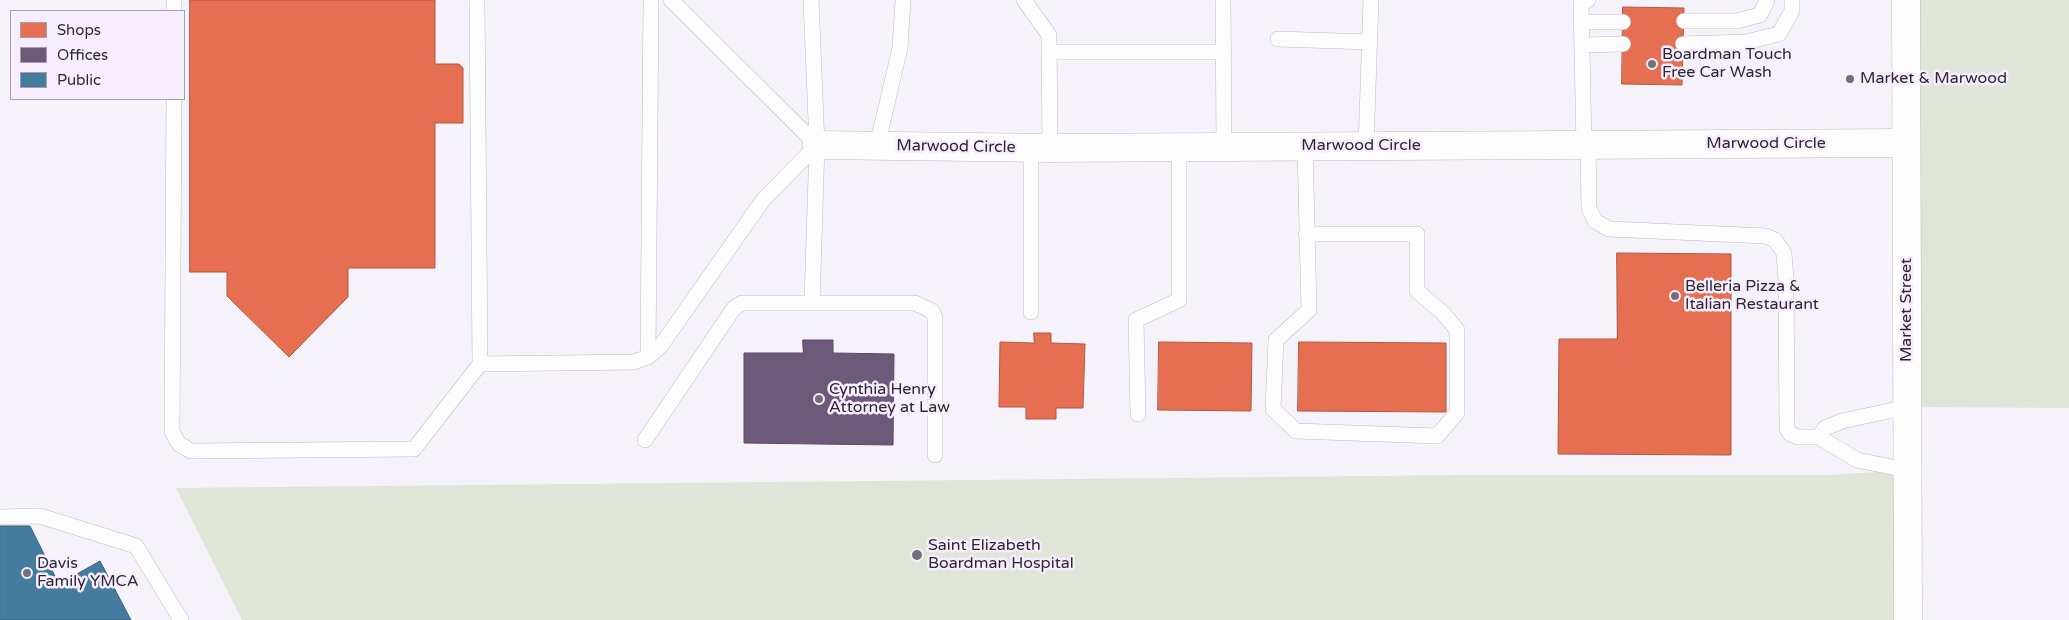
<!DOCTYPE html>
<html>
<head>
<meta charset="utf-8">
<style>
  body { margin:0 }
  #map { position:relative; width:2069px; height:620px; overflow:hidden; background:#f6f2fa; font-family:"Varela Round",sans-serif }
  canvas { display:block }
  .legend { position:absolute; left:10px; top:10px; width:175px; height:90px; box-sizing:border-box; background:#f6eefe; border:1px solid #a59eac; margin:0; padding:6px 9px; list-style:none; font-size:15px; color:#2c2730 }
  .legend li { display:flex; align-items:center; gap:10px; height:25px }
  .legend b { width:25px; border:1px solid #a59eac }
</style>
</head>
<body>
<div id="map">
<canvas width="2069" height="620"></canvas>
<ul class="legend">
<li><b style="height:14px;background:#e76f51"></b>Shops</li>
<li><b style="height:14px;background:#6d597a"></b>Offices</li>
<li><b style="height:14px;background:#457b9d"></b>Public</li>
</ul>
</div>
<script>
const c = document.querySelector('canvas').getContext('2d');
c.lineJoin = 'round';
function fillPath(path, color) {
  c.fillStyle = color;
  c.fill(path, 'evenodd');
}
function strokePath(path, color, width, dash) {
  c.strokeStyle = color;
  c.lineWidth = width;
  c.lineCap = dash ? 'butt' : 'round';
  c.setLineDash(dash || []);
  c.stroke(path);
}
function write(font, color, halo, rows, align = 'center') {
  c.font = font + ' "Varela Round",sans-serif';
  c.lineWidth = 5;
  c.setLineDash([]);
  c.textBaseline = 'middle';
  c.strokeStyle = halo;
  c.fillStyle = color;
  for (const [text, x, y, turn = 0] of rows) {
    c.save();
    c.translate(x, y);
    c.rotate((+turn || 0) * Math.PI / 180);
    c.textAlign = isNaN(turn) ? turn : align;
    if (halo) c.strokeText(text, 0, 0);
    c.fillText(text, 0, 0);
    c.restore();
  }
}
fillPath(new Path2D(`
  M 1906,0 L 2069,0 L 2069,408 L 1907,407 Z
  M 1907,470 L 1908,620 L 242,620 L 176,488 L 1468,475 L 1830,475 Z`), '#dfe6d7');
const shops = new Path2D(`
  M 190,0 L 435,0 L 435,64 L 459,64 L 463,68 L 463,123 L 435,123 L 435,268 L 348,268 L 348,297 L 289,357 L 227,296 L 227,272 L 190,272 Z
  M 1623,7 L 1684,8 L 1682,85 L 1622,84 Z
  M 1617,253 L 1731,254 L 1731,455 L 1558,454 L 1559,339 L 1617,339 Z
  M 1034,333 L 1051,333 L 1051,343 L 1085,344 L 1083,408 L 1056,408 L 1056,419 L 1026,419 L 1026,407 L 999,407 L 1000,342 L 1034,343 Z
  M 1159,342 L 1252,343 L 1251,411 L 1158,410 Z
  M 1299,342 L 1446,343 L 1446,412 L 1298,411 Z`);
fillPath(shops, '#e76f51');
strokePath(shops, '#af5947', 1);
const offices = new Path2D(`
  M 803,340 L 833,340 L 833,353 L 894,354 L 893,445 L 744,443 L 744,353 L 803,353 Z`);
fillPath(offices, '#6d597a');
strokePath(offices, '#5a4a64', 1);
const public = new Path2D(`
  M 0,526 L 30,526 L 59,584 L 100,561 L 131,620 L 0,620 Z`);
fillPath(public, '#457b9d');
strokePath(public, '#3e627c', 1);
const service = new Path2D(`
  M 477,0 L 480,364
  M 671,0 L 817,145
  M 811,0 L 817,145 L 812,303
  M 1024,0 L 1049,35 L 1050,148
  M 1223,0 L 1224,147
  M 174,11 L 174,0
  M 1684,21 L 1737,21 L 1760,15 L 1767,0
  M 1582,22 L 1623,22
  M 1278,39 L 1369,42
  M 1683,44 L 1746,42 L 1779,34 L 1792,11 L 1792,0
  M 1582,45 L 1623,44
  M 1049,52 L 1224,52
  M 174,99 L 172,432 L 179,444 L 191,451 L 414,449 L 480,364 L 634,362 L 648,357 L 660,347 L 763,200 L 817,145
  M 1584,145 L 1581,3 L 1588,0
  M 1588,145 L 1589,208 L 1595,221 L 1609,229 L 1766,236 L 1775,240 L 1784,253 L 1786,280 L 1787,428 L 1790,434 L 1798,437 L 1819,437
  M 877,146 L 900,48 L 903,0
  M 1305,146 L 1309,310 L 1276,340 L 1273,409 L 1296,431 L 1437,436 L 1457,413 L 1457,330 L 1443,313 L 1417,291 L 1417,234 L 1306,234
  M 1366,146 L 1371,0
  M 1031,312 L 1031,148
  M 648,357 L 651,0
  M 1907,407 L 1842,421 L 1825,428 L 1819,437 L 1857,460 L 1907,470
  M 1138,414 L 1136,320 L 1179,300 L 1179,147
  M 645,440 L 734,308 L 742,303 L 915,303 L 932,311 L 935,318 L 935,455
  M 0,517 L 40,516 L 136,546 L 181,620`);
const minor = new Path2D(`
  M 817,145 L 1050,148 L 1906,143`);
const primary = new Path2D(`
  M 1906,0 L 1908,620`);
strokePath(service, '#bebac2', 16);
strokePath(minor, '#bebac2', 29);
strokePath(primary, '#bebac2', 29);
strokePath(service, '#fefdfe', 15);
strokePath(minor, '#fefdfe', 28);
strokePath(primary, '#fefdfe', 28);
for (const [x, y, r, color] of [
  [1652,64,5,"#736e77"],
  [1850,79,5,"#736e77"],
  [1675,296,5,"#736e77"],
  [819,399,5,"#736e77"],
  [917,555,6,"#736e77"],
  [27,573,5,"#736e77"]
]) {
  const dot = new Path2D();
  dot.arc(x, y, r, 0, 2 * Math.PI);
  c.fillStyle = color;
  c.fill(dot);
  strokePath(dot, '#f6eefe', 2);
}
write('16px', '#2c2730', '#f6eefe', [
  ["Boardman Touch",1662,55],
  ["Free Car Wash",1662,73],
  ["Market & Marwood",1860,79],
  ["Belleria Pizza &",1685,287],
  ["Italian Restaurant",1685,305],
  ["Cynthia Henry",829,390],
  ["Attorney at Law",829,408],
  ["Saint Elizabeth",928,546],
  ["Boardman Hospital",928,564],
  ["Davis",37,564],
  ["Family YMCA",37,582]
], 'left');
write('16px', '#2c2730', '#f6eefe', [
  ["Marwood Circle",1766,144],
  ["Marwood Circle",1361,146],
  ["Marwood Circle",956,147,1],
  ["Market Street",1907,310,-90]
]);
</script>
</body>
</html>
